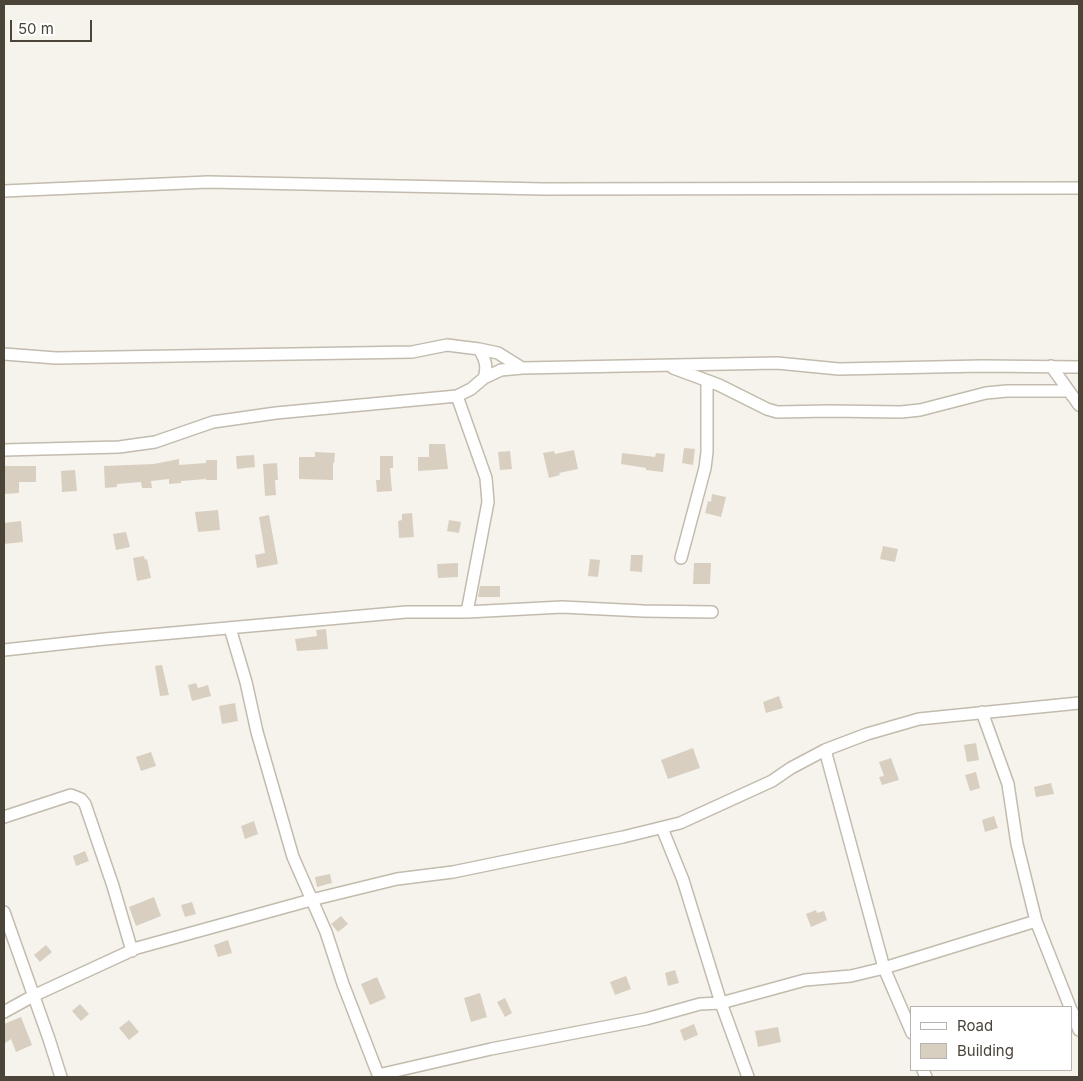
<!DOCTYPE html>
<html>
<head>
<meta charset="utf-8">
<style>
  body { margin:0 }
  #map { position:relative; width:1083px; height:1081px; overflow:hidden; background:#f6f3ec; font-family:Inter,sans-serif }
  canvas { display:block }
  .frame { position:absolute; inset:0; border:5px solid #4b4439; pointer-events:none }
  .legend { position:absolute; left:910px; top:1006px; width:162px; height:65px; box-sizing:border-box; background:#fff; border:1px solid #b7b4b0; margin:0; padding:6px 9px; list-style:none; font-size:15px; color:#4b4439 }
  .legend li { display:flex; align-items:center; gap:10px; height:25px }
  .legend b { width:25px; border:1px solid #b7b4b0 }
  .scale { position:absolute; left:10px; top:20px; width:82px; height:22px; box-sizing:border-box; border:2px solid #4b4439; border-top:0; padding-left:6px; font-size:15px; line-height:18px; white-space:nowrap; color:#4b4439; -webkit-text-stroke:4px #fff; paint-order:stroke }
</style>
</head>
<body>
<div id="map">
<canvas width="1083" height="1081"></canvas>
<div class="frame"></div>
<ul class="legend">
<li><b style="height:6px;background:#fff"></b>Road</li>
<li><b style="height:14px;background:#d8cfc1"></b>Building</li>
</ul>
<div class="scale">50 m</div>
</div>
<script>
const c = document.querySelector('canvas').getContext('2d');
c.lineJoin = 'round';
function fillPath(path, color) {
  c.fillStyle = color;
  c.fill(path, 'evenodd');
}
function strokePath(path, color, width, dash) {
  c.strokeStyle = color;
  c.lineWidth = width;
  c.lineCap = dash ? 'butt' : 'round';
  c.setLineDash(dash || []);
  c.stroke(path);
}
fillPath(new Path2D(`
  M 429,444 L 445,444 L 448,469 L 418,471 L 418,457 L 429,457 Z
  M 684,448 L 695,449 L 693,465 L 682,463 Z
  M 574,450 L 578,469 L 559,473 L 560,475 L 549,478 L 543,453 L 554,451 L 555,454 Z
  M 510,451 L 512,469 L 500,470 L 498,452 Z
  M 315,452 L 335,453 L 334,463 L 333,463 L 333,480 L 299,479 L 299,457 L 315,457 Z
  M 622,453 L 655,457 L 656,453 L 665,454 L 663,472 L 646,470 L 646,468 L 621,464 Z
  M 254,455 L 255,467 L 237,469 L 236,456 Z
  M 380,456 L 393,456 L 393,468 L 390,468 L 392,491 L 377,492 L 376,480 L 380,480 Z
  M 179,459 L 179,465 L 206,463 L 206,460 L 217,460 L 217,480 L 206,480 L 206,479 L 181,481 L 181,483 L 169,484 L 169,479 L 151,481 L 152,488 L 142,488 L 141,482 L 117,484 L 117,487 L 105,488 L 104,466 L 154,464 Z
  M 277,463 L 278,480 L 275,480 L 276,495 L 265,496 L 263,464 Z
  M 4,466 L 36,466 L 36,482 L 19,482 L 19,493 L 4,494 Z
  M 75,470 L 77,491 L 62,492 L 61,471 Z
  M 712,494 L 726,497 L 721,517 L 705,513 L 708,501 L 711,502 Z
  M 218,510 L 220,530 L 198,532 L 195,512 Z
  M 412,513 L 414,537 L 399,538 L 398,521 L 402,520 L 402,514 Z
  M 269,515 L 278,564 L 257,568 L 255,555 L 265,553 L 259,517 Z
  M 449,520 L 461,522 L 459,533 L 447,531 Z
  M 21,521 L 23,542 L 4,544 L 4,523 Z
  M 126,532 L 130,547 L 116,550 L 113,534 Z
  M 883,546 L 898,549 L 895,562 L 880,559 Z
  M 631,555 L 643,555 L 642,572 L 630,571 Z
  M 144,556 L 145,560 L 147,559 L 151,578 L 137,581 L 133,558 Z
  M 590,559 L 600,560 L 598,577 L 588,576 Z
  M 458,563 L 458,577 L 438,578 L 437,564 Z
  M 694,563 L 711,563 L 710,584 L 693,584 Z
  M 480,586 L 500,586 L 500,597 L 478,597 Z
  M 326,629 L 328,649 L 297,651 L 295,639 L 317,636 L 316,630 Z
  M 162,665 L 169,695 L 160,696 L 155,666 Z
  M 196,683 L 198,688 L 208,685 L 211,696 L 192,701 L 188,685 Z
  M 779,696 L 783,708 L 766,713 L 763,702 Z
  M 235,703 L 238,721 L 222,724 L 219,706 Z
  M 976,743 L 979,760 L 967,762 L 964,745 Z
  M 693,748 L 700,768 L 668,779 L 661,760 Z
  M 151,752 L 156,766 L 141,771 L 136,757 Z
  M 891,758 L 899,780 L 882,785 L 879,777 L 884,776 L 879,762 Z
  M 976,772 L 980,788 L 970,791 L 965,775 Z
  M 1051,783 L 1054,794 L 1036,797 L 1034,787 Z
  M 994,816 L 998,828 L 985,832 L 982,820 Z
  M 254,821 L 258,834 L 245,839 L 241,826 Z
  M 85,851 L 89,861 L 76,866 L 73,856 Z
  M 330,874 L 332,883 L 317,887 L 315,877 Z
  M 154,897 L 161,916 L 136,926 L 129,907 Z
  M 192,902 L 196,914 L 185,917 L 181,905 Z
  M 816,910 L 817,913 L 824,911 L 827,920 L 811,927 L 806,914 Z
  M 341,916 L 348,924 L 338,932 L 331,924 Z
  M 228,940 L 232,953 L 218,957 L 214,945 Z
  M 46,945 L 52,952 L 40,962 L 34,955 Z
  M 675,970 L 679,983 L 668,986 L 665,973 Z
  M 626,976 L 631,989 L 615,995 L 610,982 Z
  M 377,977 L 386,998 L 370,1005 L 361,984 Z
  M 480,993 L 487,1017 L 471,1022 L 464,998 Z
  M 505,998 L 512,1013 L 505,1017 L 497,1002 Z
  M 80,1004 L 89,1014 L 81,1021 L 72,1011 Z
  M 21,1017 L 32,1045 L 16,1052 L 11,1039 L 4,1044 L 4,1024 Z
  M 129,1020 L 139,1032 L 129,1040 L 119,1028 Z
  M 694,1024 L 698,1035 L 684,1041 L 680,1030 Z
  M 778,1027 L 781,1042 L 758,1047 L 755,1031 Z`), '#d8cfc1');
const minor = new Path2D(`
  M 4,191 L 208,182 L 544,189 L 1079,188
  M 479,349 C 485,359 488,366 484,378
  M 4,354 L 56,358 L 412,352 L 447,345 L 479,349 L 498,353 L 522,368
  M 1051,366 L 1079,405
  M 673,368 L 719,385 L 767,409 L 777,412 L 829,411 L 901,412 L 920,410 L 986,393 L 1007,391 L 1069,391
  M 4,450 L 119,447 L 155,442 L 213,422 L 276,413 L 457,396 L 471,389 L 484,378 L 501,370 L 522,368 L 777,363 L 839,369 L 982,366 L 1079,367
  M 681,558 L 705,468 L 707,452 L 707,381
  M 467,612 L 562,607 L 643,611 L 712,612
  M 230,628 L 246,682 L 257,732 L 293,857 L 326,932 L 343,984 L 379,1077
  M 4,650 L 105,639 L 406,612 L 467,612 L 488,502 L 486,478 L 457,396
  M 982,712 L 1008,784 L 1017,844 L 1036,921 L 1070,1007
  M 825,750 L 884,968 L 912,1033
  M 4,817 L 71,795 L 81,799 L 85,804 L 113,886 L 132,951
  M 662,828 L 683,880 L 721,1003 L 748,1077
  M 4,912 L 49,1039 L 61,1077
  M 1072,1011 L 1079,1030
  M 4,1012 L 33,996 L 137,948 L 311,900 L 397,879 L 453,872 L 623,837 L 680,823 L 772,781 L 791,768 L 825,750 L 867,734 L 919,719 L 1079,703
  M 923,1070 L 926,1077
  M 378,1075 L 491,1049 L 646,1019 L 700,1004 L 721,1003 L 805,980 L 851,976 L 884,968 L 1036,921`);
strokePath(minor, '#c2bbae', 14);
strokePath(minor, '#fff', 11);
</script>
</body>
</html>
